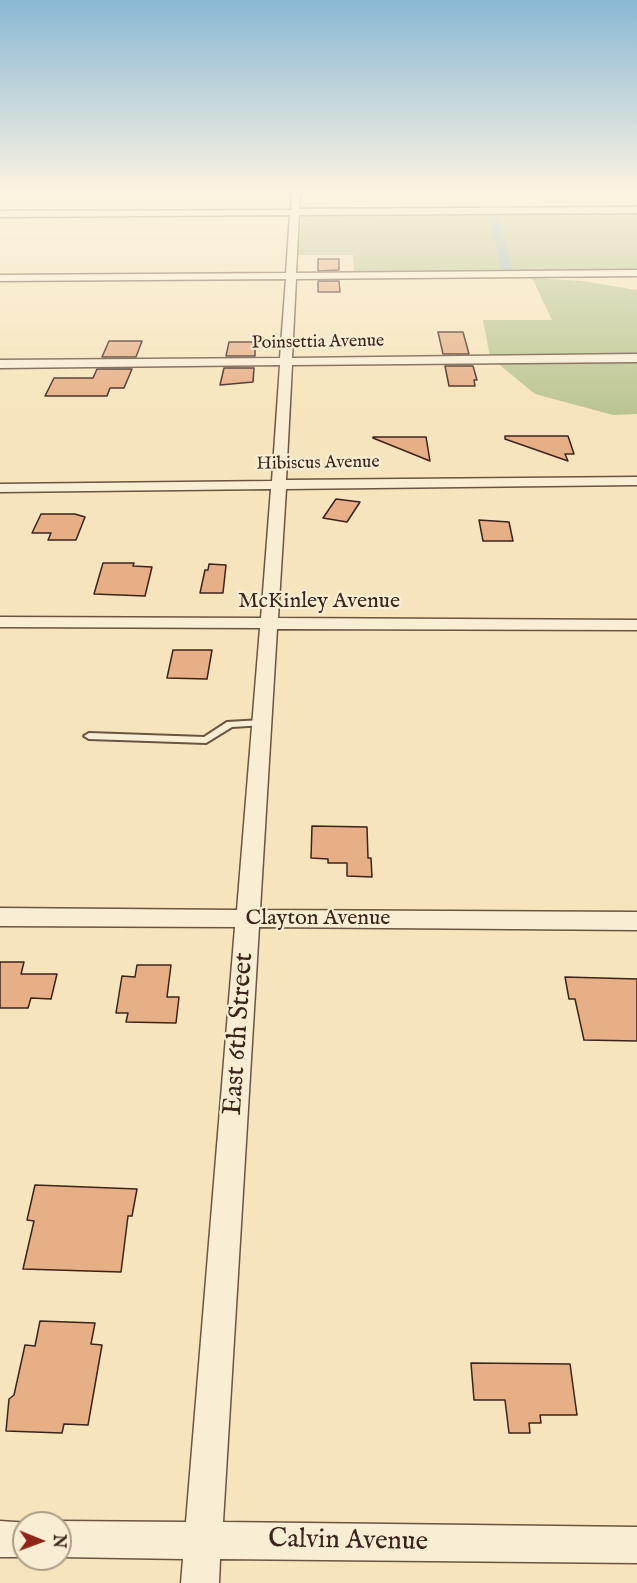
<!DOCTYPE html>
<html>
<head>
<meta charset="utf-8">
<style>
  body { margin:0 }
  #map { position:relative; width:637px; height:1583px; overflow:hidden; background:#f6e5bc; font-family:"IM FELL English",serif }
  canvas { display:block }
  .north { position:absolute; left:12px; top:1511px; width:60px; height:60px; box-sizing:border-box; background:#f9eed3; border:2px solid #ad9d89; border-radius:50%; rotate:91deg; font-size:16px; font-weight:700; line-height:24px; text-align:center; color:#3c241a }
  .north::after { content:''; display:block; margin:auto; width:21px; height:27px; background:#8f2418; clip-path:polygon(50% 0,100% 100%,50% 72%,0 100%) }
</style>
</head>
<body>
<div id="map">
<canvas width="637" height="1583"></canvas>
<div class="north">N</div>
</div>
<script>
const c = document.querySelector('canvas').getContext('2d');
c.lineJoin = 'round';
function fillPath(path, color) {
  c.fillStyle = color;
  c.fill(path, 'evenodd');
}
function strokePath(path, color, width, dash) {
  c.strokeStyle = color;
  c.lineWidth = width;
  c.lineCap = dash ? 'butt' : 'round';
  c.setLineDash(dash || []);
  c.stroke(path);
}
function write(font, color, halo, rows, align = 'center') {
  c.font = font + ' "IM FELL English",serif';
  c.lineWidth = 4.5;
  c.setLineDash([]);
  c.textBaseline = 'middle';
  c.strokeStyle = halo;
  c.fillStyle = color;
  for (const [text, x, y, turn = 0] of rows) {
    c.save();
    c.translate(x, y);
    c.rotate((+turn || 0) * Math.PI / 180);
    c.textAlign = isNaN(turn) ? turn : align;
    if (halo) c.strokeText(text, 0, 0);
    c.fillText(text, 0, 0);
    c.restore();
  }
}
fillPath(new Path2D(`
  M 637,212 L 637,272 L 354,272 L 353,255 L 298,255 L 302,214 Z
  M 532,278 L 583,281 L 637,290 L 637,414 L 613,415 L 535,394 L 490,357 L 483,320 L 552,320 Z`), '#bbc592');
fillPath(new Path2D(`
  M 487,211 L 496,213 L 513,269 L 511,271 L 501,269 Z`), '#9ebdb7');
const building = new Path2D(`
  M 318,259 L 339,259 L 339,270 L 318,271 Z
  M 318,281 L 339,281 L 340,292 L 318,292 Z
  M 438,332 L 463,332 L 469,354 L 443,354 Z
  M 109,341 L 142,341 L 136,357 L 102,357 Z
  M 229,342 L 255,342 L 255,356 L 226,356 Z
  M 445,366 L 473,366 L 477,380 L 474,380 L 475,386 L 449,386 Z
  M 224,368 L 254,368 L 253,382 L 220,385 Z
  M 97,369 L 132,369 L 124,388 L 110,388 L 107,396 L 45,396 L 54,378 L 93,378 Z
  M 505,436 L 568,436 L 574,454 L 565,454 L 568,461 L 505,439 Z
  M 373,437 L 426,437 L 430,461 L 373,438 Z
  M 336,499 L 360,502 L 347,522 L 323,518 Z
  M 41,514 L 75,514 L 85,517 L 76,540 L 48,540 L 51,533 L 32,533 Z
  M 479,520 L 509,522 L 513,541 L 483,541 Z
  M 103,563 L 134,563 L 133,566 L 152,567 L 145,596 L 94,594 Z
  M 209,564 L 226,565 L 223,593 L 200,593 L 205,570 L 208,570 Z
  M 173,650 L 212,650 L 207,679 L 167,678 Z
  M 312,826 L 367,827 L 368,858 L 371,858 L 372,877 L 347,876 L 347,863 L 328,863 L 328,859 L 311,858 Z
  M 0,962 L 24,962 L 21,974 L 57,974 L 51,999 L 31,998 L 28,1008 L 0,1008 Z
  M 137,965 L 171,965 L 167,997 L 179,997 L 176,1023 L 126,1022 L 128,1013 L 116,1013 L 122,976 L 135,977 Z
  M 565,977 L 637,979 L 637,1041 L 584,1040 L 575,999 L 569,999 Z
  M 35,1185 L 137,1189 L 132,1216 L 128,1216 L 121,1272 L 23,1269 L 34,1221 L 27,1220 Z
  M 40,1321 L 95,1323 L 91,1344 L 102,1345 L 88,1425 L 64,1424 L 62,1433 L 6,1431 L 9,1399 L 14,1395 L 25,1345 L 35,1346 Z
  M 471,1363 L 570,1364 L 577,1415 L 540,1415 L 541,1423 L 529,1423 L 530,1433 L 509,1433 L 505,1400 L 474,1400 Z`);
fillPath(building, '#e6af86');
strokePath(building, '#3c241a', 1.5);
const lane = new Path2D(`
  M 262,720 L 267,723 L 265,725 L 232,727 L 206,743 L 89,739 L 84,736 L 89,733 L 204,737 L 227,722 Z`);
const street = new Path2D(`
  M 292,192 L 300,192 L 299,209 L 637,207 L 637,213 L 299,215 L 296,273 L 637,270 L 637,276 L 296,279 L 292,358 L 637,354 L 637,362 L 292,365 L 286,480 L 637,477 L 637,485 L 286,489 L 278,618 L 637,620 L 637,630 L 277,629 L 260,910 L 637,912 L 637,930 L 259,927 L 223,1522 L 637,1527 L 637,1563 L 220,1559 L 219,1583 L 181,1583 L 183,1559 L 60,1557 L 60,1523 L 54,1523 L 60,1521 L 186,1522 L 235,927 L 0,926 L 0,908 L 237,910 L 260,628 L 0,627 L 0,617 L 261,618 L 271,489 L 0,492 L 0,484 L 272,481 L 280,365 L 0,368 L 0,360 L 280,358 L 286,279 L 0,281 L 0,275 L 286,273 L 290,215 L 0,217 L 0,211 L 291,210 Z
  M 0,1521 L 30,1523 L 24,1523 L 24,1557 L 0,1557 Z`);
strokePath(lane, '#6a5442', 4);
strokePath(street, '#6a5442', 3);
fillPath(lane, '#f9eed3');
fillPath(street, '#f9eed3');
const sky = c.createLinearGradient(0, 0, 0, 413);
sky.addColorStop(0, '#8ab8d4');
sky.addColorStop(0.46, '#fbf3e1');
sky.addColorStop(1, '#fbf3e100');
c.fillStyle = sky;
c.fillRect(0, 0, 637, 413);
write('18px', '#3c241a', '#f9eed3', [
  ["Poinsettia Avenue",318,343,-1],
  ["Hibiscus Avenue",318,464,-1]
]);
write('22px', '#3c241a', '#f9eed3', [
  ["McKinley Avenue",319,602],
  ["Clayton Avenue",318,919]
]);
write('27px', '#3c241a', '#f9eed3', [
  ["East 6th Street",240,1034,-86],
  ["Calvin Avenue",348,1542,1]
]);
</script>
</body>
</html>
